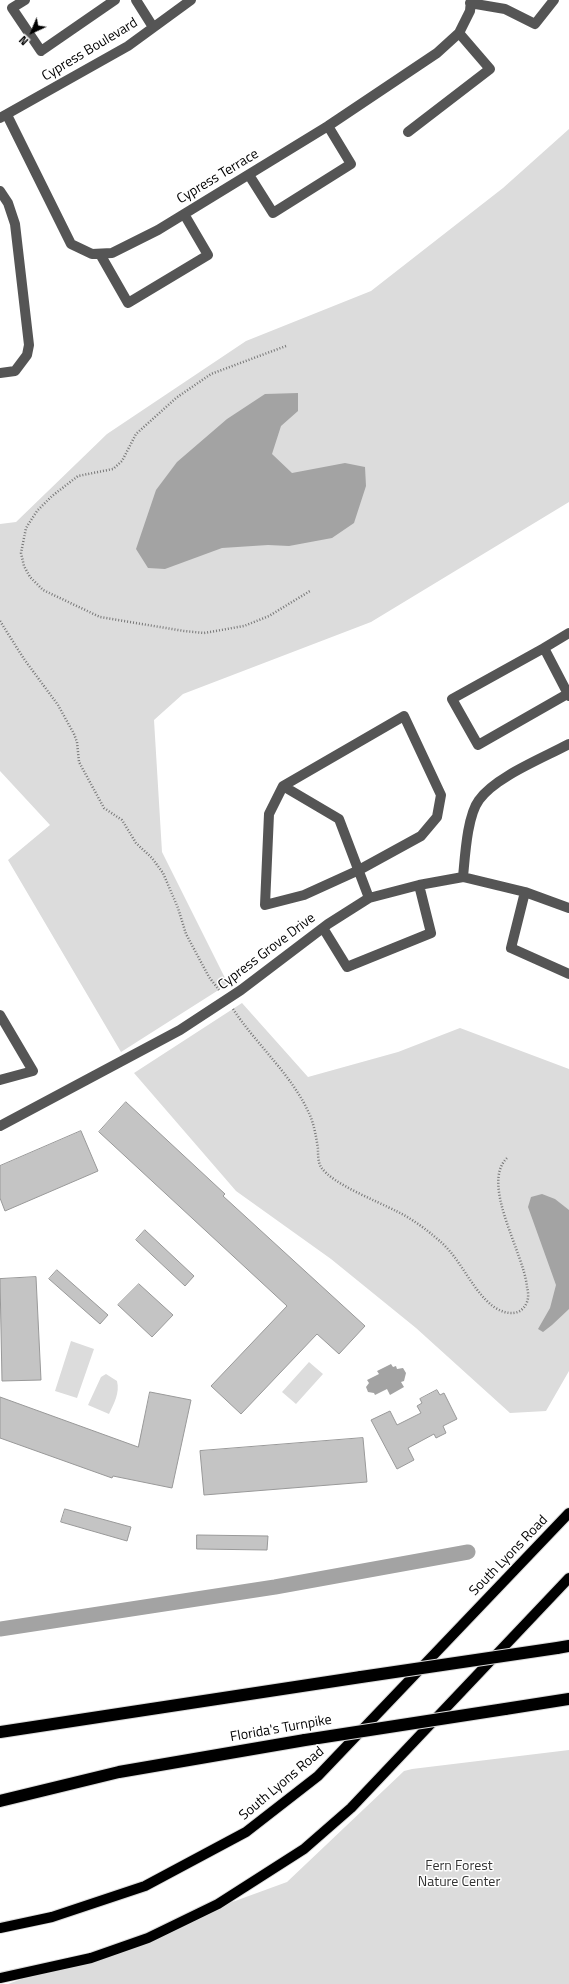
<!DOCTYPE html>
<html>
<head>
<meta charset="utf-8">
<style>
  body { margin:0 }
  #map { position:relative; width:569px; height:1984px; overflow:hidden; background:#fff; font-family:"Titillium Web",sans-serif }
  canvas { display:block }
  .north { position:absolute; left:12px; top:12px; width:40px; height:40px; -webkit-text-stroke:3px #fff; paint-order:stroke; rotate:224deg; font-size:11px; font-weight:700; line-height:16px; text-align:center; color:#000 }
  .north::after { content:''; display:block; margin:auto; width:14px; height:18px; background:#000; clip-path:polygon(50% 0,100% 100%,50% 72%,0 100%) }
</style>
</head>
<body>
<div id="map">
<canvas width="569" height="1984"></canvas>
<div class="north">N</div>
</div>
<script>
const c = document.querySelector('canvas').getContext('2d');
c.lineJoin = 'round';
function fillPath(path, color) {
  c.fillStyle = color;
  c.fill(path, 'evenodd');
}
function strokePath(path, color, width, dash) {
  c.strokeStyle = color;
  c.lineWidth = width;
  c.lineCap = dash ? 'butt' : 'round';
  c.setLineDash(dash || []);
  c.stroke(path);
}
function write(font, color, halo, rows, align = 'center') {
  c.font = font + ' "Titillium Web",sans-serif';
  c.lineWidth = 3;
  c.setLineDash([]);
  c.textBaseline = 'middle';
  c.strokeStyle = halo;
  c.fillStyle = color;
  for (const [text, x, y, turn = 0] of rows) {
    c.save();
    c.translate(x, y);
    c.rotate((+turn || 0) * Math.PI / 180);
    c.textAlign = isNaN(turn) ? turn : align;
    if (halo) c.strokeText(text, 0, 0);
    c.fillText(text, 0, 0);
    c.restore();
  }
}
fillPath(new Path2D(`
  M 569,129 L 569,502 L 371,622 L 183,694 L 154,720 L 162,852 L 228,984 L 121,1052 L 8,860 L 50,825 L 0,771 L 0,524 L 16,522 L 107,434 L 246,341 L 371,291 L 503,188 Z
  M 242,1003 L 308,1077 L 398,1052 L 460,1028 L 569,1069 L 569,1371 L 546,1411 L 510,1413 L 416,1328 L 331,1259 L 236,1191 L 134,1073 Z
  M 71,1341 L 94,1349 L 77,1398 L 55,1391 Z
  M 309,1362 L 323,1374 L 296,1404 L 282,1392 Z
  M 106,1374 L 117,1381 C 120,1393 114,1403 109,1414 L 88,1405 L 101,1377 Z
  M 569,1750 L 569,1984 L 8,1984 L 287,1882 L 404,1771 L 412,1769 Z`), '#dcdcdc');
fillPath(new Path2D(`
  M 298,393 L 298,411 L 281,426 L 272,454 L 292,473 L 345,463 L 365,467 L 366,486 L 354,523 L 332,538 L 289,546 L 268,545 L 222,548 L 165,569 L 148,568 L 136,549 L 156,490 L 177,462 L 227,419 L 265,394 Z
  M 542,1194 L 555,1199 L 569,1210 L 569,1309 L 552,1325 L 543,1332 L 538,1329 L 550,1308 L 556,1285 L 528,1207 L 531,1197 Z
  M 391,1364 L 393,1367 L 396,1366 L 397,1369 L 403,1368 L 406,1373 L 404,1381 L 401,1382 L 404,1387 L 390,1395 L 387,1389 L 375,1395 L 374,1393 L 368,1392 L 366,1387 L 369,1383 L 367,1380 L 379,1374 L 377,1371 Z`), '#a3a3a3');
strokePath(new Path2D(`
  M 0,1629 L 275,1587 L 468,1552`), '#a3a3a3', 15);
const building = new Path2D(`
  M 126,1102 L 225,1194 L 223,1196 L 365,1326 L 339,1354 L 317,1334 L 241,1414 L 211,1386 L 287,1306 L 99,1132 Z
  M 81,1131 L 98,1171 L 5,1211 L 0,1198 L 0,1166 Z
  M 145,1230 L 194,1276 L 185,1286 L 136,1240 Z
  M 57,1270 L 108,1315 L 100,1324 L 49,1279 Z
  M 36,1277 L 41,1380 L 2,1381 L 0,1279 Z
  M 139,1284 L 173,1315 L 152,1337 L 118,1305 Z
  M 437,1390 L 440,1395 L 444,1393 L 457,1419 L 443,1426 L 446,1433 L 436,1438 L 434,1434 L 408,1448 L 414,1460 L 397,1469 L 371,1420 L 390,1411 L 397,1425 L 421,1413 L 417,1406 L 422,1403 L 420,1399 Z
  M 150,1392 L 191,1400 L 172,1488 L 113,1476 L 112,1478 L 0,1438 L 0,1397 L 138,1447 Z
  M 363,1438 L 367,1482 L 204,1495 L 200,1451 Z
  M 65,1509 L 131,1527 L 127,1541 L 61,1522 Z
  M 197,1535 L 268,1536 L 267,1550 L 197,1549 Z`);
fillPath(building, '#c4c4c4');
strokePath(building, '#999', 1);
const major = new Path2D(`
  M 0,1928 L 52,1917 L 145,1886 L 246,1832 L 318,1776 L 569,1513
  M 0,1978 L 91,1958 L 148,1938 L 218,1904 L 304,1849 L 351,1808 L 569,1578`);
const highway = new Path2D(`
  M 557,1648 L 569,1646
  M 505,1709 L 569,1699
  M 0,1732 L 361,1677
  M 0,1801 L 119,1772 L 305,1740`);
strokePath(major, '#dbdbdb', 12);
strokePath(highway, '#dbdbdb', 14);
strokePath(new Path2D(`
  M 286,346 L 211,374 L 176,398 L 136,434 L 122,461 L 113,469 L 78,476 L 52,496 L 37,511 L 26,528 L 21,553 L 24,566 L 30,577 L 43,590 L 100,617 L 184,631 L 204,633 L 244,626 L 269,616 L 310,591
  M 0,621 L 24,659 L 58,705 L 74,734 L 77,742 L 79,762 L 104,808 L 122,820 L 136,843 L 152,858 L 163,873 L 178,908 L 186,934 L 209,977 L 219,990
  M 233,1009 C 256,1044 290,1073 308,1111 C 314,1123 316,1136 318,1149 C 318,1155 318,1162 321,1167 C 332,1184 377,1201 396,1211 C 413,1219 430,1232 443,1244 C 461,1261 470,1285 488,1302 C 499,1313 520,1320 527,1302 C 529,1297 528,1291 527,1287 C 524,1253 480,1184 507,1158`), '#777', 2.5, [1, 2]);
strokePath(new Path2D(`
  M 25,0 L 12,8 L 41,51 L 115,0
  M 136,0 L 153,27
  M 470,3 L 505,9 L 535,24 L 554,0
  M 7,115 L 71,244 L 92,254 L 112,253 L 158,230 L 328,126 L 437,53 L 459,33 L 470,11 L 471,0
  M 0,118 L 128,46 L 191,0
  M 408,132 L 490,69 L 459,33
  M 249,175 L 273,213 L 351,164 L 328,126
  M 0,191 L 8,203 L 15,224 L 29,345 L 27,355 L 15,371 L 0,373
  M 100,254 L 128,303 L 208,255 L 184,214
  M 569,633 L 544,648 L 569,696
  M 544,648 L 452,699 L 478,745 L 569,693
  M 283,786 L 269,814 L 265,905 L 304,895 L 359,870 L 421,836 L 437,817 L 441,795 L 404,716 L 283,786 L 339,819 L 369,898
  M 463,877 C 465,857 467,816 479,800 C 495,777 543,758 569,744
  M 525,892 L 511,948 L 569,974
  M 323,928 L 347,967 L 431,933 L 419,885
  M 0,1015 L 33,1071 L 0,1080
  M 0,1126 L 180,1030 L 241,990 L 328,924 L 369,898 L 419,885 L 463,877 L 525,892 L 569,908`), '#555', 10);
strokePath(major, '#000', 10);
strokePath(highway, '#000', 12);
const highwayBridge = new Path2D(`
  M 361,1677 L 557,1648
  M 305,1740 L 505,1709`);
strokePath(highwayBridge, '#dbdbdb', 14, []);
strokePath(highwayBridge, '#000', 12);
write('14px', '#000', '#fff', [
  ["Cypress Boulevard",90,50,-31],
  ["Cypress Terrace",218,177,-31],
  ["Cypress Grove Drive",267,952,-37],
  ["South Lyons Road",509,1556,-46],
  ["Florida's Turnpike",281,1729,-10],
  ["South Lyons Road",282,1784,-40]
]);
write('14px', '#333', '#fff', [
  ["Fern Forest",459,1867],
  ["Nature Center",459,1883]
]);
</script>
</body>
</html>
